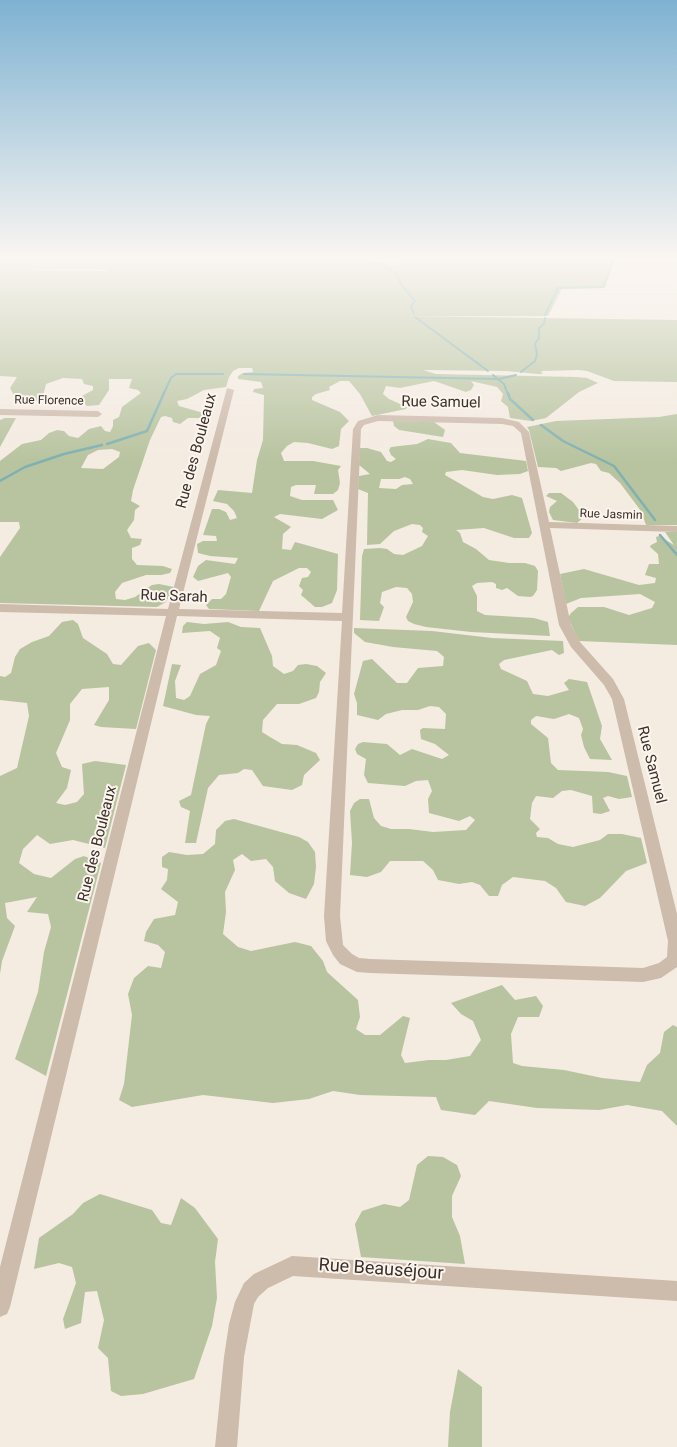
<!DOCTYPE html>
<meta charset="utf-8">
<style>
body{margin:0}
canvas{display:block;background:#f4ebe1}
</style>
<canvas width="677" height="1447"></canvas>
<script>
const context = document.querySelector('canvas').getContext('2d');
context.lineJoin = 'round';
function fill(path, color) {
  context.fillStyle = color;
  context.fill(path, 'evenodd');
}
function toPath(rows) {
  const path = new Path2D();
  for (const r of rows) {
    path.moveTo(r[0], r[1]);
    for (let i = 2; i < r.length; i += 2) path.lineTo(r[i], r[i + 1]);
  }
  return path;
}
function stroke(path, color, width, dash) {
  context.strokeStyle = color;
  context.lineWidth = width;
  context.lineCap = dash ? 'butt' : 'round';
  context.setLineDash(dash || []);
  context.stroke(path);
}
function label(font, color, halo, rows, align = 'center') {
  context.font = font + ' Roboto,sans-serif';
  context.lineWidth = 4;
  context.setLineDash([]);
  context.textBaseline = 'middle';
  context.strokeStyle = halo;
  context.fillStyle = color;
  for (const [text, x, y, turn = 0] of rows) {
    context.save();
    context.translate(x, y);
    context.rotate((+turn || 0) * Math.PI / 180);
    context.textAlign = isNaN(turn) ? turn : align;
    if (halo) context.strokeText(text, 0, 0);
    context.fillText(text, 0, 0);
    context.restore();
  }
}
const green = toPath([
 [0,258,367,258,391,265,398,265,401,258,469,259,469,258,616,258,605,288,562,289,548,316,406,316,677,320,677,382,614,381,587,371,578,370,542,371,541,373,544,374,538,374,506,371,423,370,436,374,577,377,587,378,598,383,579,392,546,418,531,421,510,418,508,407,501,401,503,394,497,387,471,381,474,385,471,390,466,392,434,381,400,388,386,386,383,394,389,399,407,407,406,409,372,416,360,394,349,381,340,381,329,387,330,390,316,394,312,397,312,400,340,412,349,421,341,429,339,446,332,449,308,443,294,442,287,446,281,453,284,461,313,461,341,466,338,470,340,483,338,490,333,494,314,494,316,485,296,485,291,487,290,496,302,500,333,500,338,510,322,519,280,514,274,517,291,527,283,534,282,549,291,550,295,542,338,554,337,590,332,603,322,607,315,607,301,595,303,590,299,586,302,578,308,577,311,572,307,568,299,568,273,581,259,611,209,609,206,605,212,599,221,599,226,594,231,577,228,573,198,581,193,577,198,566,206,560,235,564,238,558,210,556,198,553,197,544,203,541,217,541,216,536,203,535,212,509,219,509,226,512,230,520,237,518,234,511,227,504,213,501,218,490,252,493,257,460,263,440,264,395,253,392,254,389,263,388,261,382,238,379,238,376,243,373,253,372,252,368,239,368,233,371,229,377,226,387,204,390,187,399,177,401,179,406,207,414,204,418,188,418,180,424,173,422,172,418,165,416,161,417,150,440,133,490,131,501,140,506,135,510,134,520,127,530,131,538,142,539,140,545,132,548,132,559,137,565,163,566,172,569,170,573,161,575,146,575,122,583,115,592,116,599,125,600,135,597,152,585,159,584,174,587,166,602,157,607,0,603,0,557,20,528,19,522,0,522,0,461,22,444,41,440,49,433,57,430,64,431,69,436,78,438,89,429,101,426,105,431,110,432,113,426,113,420,119,417,122,407,141,393,138,390,129,388,132,379,109,379,109,390,99,405,87,406,82,401,82,396,93,390,93,386,84,384,82,379,63,378,46,384,43,396,37,401,27,403,16,399,10,388,17,377,0,376,0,270,105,271,107,269,0,270],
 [112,449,120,452,119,457,103,469,81,468,88,455,98,450],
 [677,414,677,525,646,525,641,511,620,483,609,473,601,471,596,464,591,463,561,471,556,468,538,467,529,430,527,427,556,421,659,417],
 [5,418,16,418,0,447,0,420],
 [393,421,434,422,445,430,443,437,399,430,394,426],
 [428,439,451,443,460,453,526,461,528,471,520,474,497,475,462,470,446,472,445,475,483,497,493,499,512,495,522,498,532,533,529,538,514,538,484,528,456,530,460,533,463,542,476,549,489,560,509,563,525,563,535,566,538,571,537,590,533,596,530,597,518,596,507,588,502,590,496,588,496,584,492,582,477,583,472,586,477,596,477,611,485,615,534,618,548,622,550,636,471,632,426,627,414,624,408,621,406,617,413,602,412,594,407,588,396,587,382,592,380,603,384,607,379,621,360,620,362,556,364,549,380,548,387,549,394,554,403,555,422,546,428,536,422,532,423,528,420,525,412,524,394,531,380,544,367,545,368,493,358,489,359,476,370,474,359,465,360,448,367,448,381,452,387,461,391,462,396,459,391,455,389,450,391,447,417,444],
 [405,477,410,479,413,484,402,485,396,489,379,488,381,479,399,479],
 [549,493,561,493,573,502,584,517,577,523,553,520,549,512,550,507,557,501,546,496],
 [665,532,677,532,677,645,579,641,568,618,571,613,578,607,604,607,629,615,652,608,655,602,640,594,581,598,566,604,560,574,584,569,639,585,655,583,656,578,645,575,649,564,659,564,658,554,650,547,651,545,657,542,656,537,659,536,674,545],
 [73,620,78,624,83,638,107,654,113,664,121,665,138,646,149,643,156,650,136,729,101,727,94,725,109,700,109,687,82,689,70,704,70,720,56,753,62,767,71,770,67,788,56,803,65,805,77,802,84,794,82,764,95,761,126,765,105,848,73,840,50,844,37,835,23,849,19,863,34,874,51,878,75,859,84,856,101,863,46,1076,15,1059,38,992,44,952,51,927,48,914,27,912,37,897,5,903,7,918,15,926,2,961,0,974,0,776,17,768,29,716,27,703,0,700,0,676,5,677,11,673,15,657,20,649,32,642,49,636,62,622],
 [187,622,204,624,228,622,241,627,260,628,272,656,273,666,284,674,293,671,298,665,306,664,317,666,326,673,320,682,319,692,316,698,299,704,277,704,263,720,262,732,270,737,282,744,297,745,316,753,320,760,304,775,302,785,292,790,263,786,252,770,244,769,238,773,219,775,208,788,196,843,185,843,190,811,181,807,179,801,191,795,206,724,210,716,196,715,163,706,172,664,181,665,175,681,176,698,184,700,190,696,200,674,216,665,221,651,217,648,220,638,210,631,182,633,183,626],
 [354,628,432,631,492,638,563,641,564,653,559,655,552,650,504,660,499,664,501,669,527,681,533,694,548,696,569,690,564,683,569,679,587,682,602,726,600,739,612,760,590,759,584,747,581,735,583,729,579,718,569,714,554,719,536,716,531,720,531,724,548,738,551,763,558,770,608,772,627,776,632,797,619,799,608,796,603,798,610,811,601,814,593,813,592,796,571,790,562,791,553,798,536,796,532,803,530,819,540,829,536,833,537,837,548,838,558,844,573,847,600,840,608,834,622,834,641,838,647,863,626,871,600,898,585,906,566,902,556,888,545,881,513,877,502,885,498,896,489,896,480,885,472,882,459,884,438,880,433,870,423,861,390,861,381,872,367,877,350,875,352,843,350,811,354,803,360,799,369,799,374,818,381,826,391,829,409,829,433,832,466,830,475,820,470,816,459,821,429,813,428,799,432,791,428,780,416,781,405,786,368,783,364,775,366,759,357,754,355,749,358,744,363,742,387,744,400,755,412,749,442,759,449,755,435,744,421,739,420,730,423,728,445,729,446,714,439,707,430,706,418,710,402,710,386,714,378,720,357,715,357,703,354,694,363,661,372,659,397,683,407,683,418,668,443,666,444,657,437,651,393,647,365,642,354,633],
 [234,819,299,837,308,842,315,852,316,867,314,884,306,899,289,893,275,881,273,867,266,859,251,861,242,854,233,860,235,870,225,892,226,912,223,934,238,947,251,951,295,942,311,946,323,961,327,972,358,1000,360,1017,356,1029,365,1035,380,1035,403,1016,410,1018,401,1055,405,1063,429,1060,446,1060,470,1056,481,1040,473,1021,461,1014,451,1003,502,985,515,1000,536,996,543,1006,539,1017,518,1017,511,1034,513,1063,522,1066,564,1070,602,1078,640,1082,647,1065,660,1053,664,1032,673,1025,677,1027,677,1126,662,1111,627,1105,599,1110,537,1108,489,1101,475,1115,441,1110,436,1097,360,1095,333,1091,309,1099,273,1103,203,1095,132,1107,119,1100,124,1084,132,1015,128,994,134,978,148,966,161,968,165,952,158,945,144,941,146,932,154,919,175,915,178,902,161,889,167,880,168,869,162,867,162,857,169,852,187,855,203,854,215,844,216,830,225,821],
 [428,1156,443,1157,457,1165,461,1176,452,1196,452,1217,460,1236,465,1264,361,1257,355,1224,362,1211,384,1204,400,1207,409,1200,417,1165],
 [100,1194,152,1210,161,1223,171,1225,181,1198,195,1208,218,1239,215,1262,217,1298,212,1326,194,1379,143,1394,121,1396,111,1391,108,1358,98,1348,104,1320,97,1291,85,1292,81,1323,65,1329,63,1319,76,1283,72,1267,59,1263,34,1269,39,1238,73,1214,83,1203],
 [458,1369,482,1387,482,1447,448,1447,450,1412]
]);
const streamFar1 = toPath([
 [356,258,379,264,395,272,401,284,415,301,411,306,414,314],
 [545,315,558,288,603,287,614,258],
 [415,317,488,371],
 [521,372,535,361,537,354,535,344,539,338,539,328,544,324,545,318],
 [244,374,499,379,516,375],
 [493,375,504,384,508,395],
 [163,395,171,378,176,374,223,374]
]);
const stream = toPath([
 [508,393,510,399,533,420],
 [541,425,563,441,614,466,655,520],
 [107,444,147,431,164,393],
 [0,481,25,467,64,454,102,445],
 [660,535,677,555]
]);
const street = toPath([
 [227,388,234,390,179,609,342,613,353,429,358,421,378,415,502,418,519,422,529,432,549,522,677,526,677,532,550,528,571,625,580,642,613,679,624,699,677,914,677,967,661,978,643,982,370,973,357,972,340,964,333,955,326,941,324,916,342,621,177,616,10,1307,7,1314,0,1317,0,1267,166,616,0,612,0,604,168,609,227,388],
 [378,421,502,424,513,426,521,433,559,625,571,647,604,685,612,699,668,941,667,957,659,963,643,968,370,959,359,958,352,954,343,945,340,916,361,429,364,425,378,421],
 [0,409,98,411,102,414,98,417,0,415,0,409],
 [292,1256,677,1281,677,1301,293,1276,268,1288,258,1297,254,1304,244,1357,237,1447,215,1447,224,1357,229,1324,235,1302,244,1283,254,1274,292,1256]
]);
const farStreetnames = [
 ["Rue Florence",49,401,1],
 ["Rue Jasmin",611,515,2]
];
const streetNames = [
 ["Rue Samuel",441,403,1],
 ["Rue des Bouleaux",197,451,-75],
 ["Rue Sarah",174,597,2],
 ["Rue Samuel",651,765,76],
 ["Rue des Bouleaux",98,844,-76]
];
const nearStreetnames = [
 ["Rue Beauséjour",381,1270,4]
];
fill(green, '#b8c4a0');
stroke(streamFar1, '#7fb0b2', 2);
stroke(stream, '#7fb0b2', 2.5);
fill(street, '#cdbbac');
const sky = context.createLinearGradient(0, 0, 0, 460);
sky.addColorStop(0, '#7eb2d2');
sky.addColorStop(0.56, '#faf6f2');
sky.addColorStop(1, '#faf6f200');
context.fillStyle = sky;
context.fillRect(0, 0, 677, 460);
label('12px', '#3b302b', '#fbf5ee', farStreetnames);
label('15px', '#3b302b', '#fbf5ee', streetNames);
label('18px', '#3b302b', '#fbf5ee', nearStreetnames);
</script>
